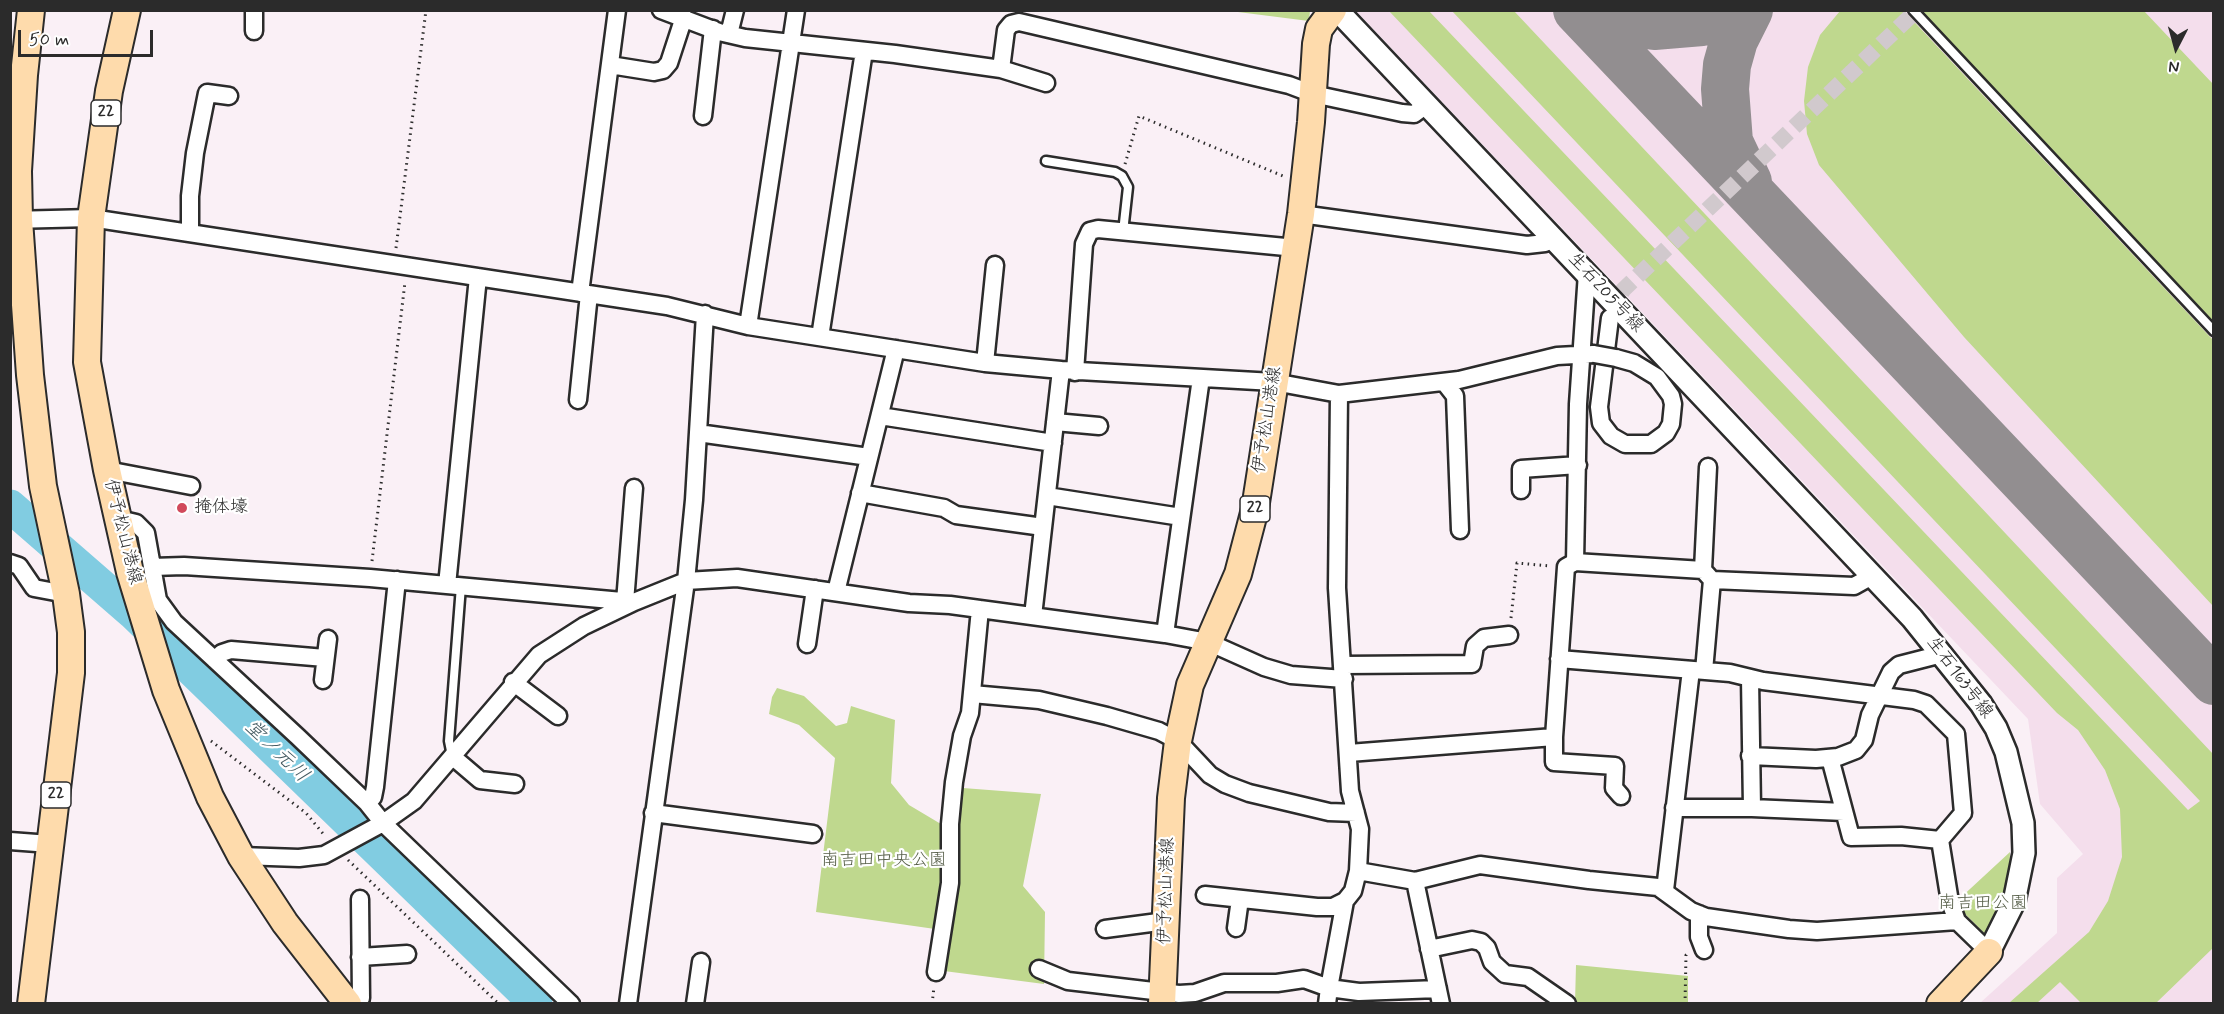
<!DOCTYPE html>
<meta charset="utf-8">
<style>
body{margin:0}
#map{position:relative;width:2224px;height:1014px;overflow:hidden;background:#faf0f6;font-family:Mynerve,sans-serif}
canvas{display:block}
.frame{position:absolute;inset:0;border:12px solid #2b2b2b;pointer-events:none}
.north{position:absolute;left:2146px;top:18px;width:60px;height:60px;-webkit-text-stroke:4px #fff;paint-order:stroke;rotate:186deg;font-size:16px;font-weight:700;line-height:24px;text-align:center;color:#2b2b2b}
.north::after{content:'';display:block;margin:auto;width:21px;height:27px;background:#2b2b2b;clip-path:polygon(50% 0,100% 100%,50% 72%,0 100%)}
.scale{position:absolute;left:18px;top:30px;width:135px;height:27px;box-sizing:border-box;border:3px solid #2b2b2b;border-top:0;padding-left:8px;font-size:18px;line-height:21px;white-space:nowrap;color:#2b2b2b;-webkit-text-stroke:4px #fff;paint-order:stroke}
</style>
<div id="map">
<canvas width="2224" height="1014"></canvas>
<div class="frame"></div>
<div class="north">N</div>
<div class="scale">50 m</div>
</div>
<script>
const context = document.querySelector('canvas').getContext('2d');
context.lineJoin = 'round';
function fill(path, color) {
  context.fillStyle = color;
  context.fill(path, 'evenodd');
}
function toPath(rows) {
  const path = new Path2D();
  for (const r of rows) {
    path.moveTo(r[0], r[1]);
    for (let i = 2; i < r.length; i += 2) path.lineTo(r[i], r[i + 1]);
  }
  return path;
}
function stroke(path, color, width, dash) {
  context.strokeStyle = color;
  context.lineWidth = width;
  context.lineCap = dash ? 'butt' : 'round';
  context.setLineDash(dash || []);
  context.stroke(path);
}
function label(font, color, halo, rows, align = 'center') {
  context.font = font + ' Mynerve,"Klee One",sans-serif';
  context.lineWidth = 4.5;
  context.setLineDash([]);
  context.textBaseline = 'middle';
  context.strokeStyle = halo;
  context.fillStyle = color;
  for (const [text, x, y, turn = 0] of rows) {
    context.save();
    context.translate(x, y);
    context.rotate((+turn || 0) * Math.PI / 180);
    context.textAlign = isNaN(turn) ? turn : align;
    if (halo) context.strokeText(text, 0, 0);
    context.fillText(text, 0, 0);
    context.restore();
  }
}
const built = toPath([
 [1356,11,2213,11,2213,1003,1980,1003,2057,933,2057,878,2083,854,2040,804,2028,719]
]);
const green = toPath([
 [1230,11,1310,11,1309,21],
 [1389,11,1429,11,2188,810,2200,801,1452,11,1514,11,2213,754,2213,948,2156,1003,2081,1003,2060,982,2037,1003,2009,1003,2089,932,2108,901,2122,857,2120,809,2105,770,2078,730,2057,713],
 [1840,11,1904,11,2213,340,2213,606,1964,337,1819,165,1807,134,1804,101,1808,67,1820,35],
 [1921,11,2144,11,2213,84,2213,321],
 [777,688,804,696,836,726,847,723,851,706,895,720,891,783,909,805,956,833,963,788,1041,794,1023,886,1045,912,1044,984,944,971,949,931,816,912,835,758,799,725,769,714,772,697],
 [2010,852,2009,883,1990,936,1983,932,1956,905,1957,901],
 [1576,965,1688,976,1688,1003,1575,1003]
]);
const river = toPath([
 [10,506,133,613,536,1004]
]);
const taxiway = toPath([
 [1577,10,2214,681],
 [1593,10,1613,18,1654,26,1702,22,1730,10],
 [1748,182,1729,142,1725,89,1727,65,1734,40,1749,10]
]);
const minorTunnel = toPath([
 [1611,315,1623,290,1917,10]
]);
const path = toPath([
 [1125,164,1139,116,1283,176],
 [396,248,426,10],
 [372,561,405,282],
 [1511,618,1517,563,1550,566],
 [211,741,306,813,325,836],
 [348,860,499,1004],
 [932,1004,934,987],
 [1685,1004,1686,955,1688,954]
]);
const service = toPath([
 [1913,10,2214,331],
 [1046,161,1115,172,1122,176,1128,187,1123,232],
 [452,756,449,741,461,586]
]);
const minor = toPath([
 [661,10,719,32,745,38,895,54,1001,69,1046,83],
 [254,31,254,10],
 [729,34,735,10],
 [610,65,654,72,663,70,669,63,684,17],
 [1001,69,1006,30,1011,24,1019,22,1289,85,1313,94,1402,113,1414,114,1426,105],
 [703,116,713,29],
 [1301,214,1527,245,1545,243,1553,238],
 [11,220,91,218,667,306,748,326,985,363,1061,370,1274,382,1339,394,1459,380,1557,356,1594,354],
 [190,233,190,196,195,153,207,93,229,96],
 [580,293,617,10],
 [1610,318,1599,407,1601,423,1611,436,1625,444,1651,444,1666,433,1671,424,1673,404,1671,396,1657,377,1634,363,1616,358],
 [748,326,796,10],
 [820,337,864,51],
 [985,363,995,265],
 [1075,372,1084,244,1090,231,1098,229,1296,248],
 [1444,382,1455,396,1460,530],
 [578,400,589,294],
 [880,416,1053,443],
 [1055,422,1099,426],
 [698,433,869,457],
 [107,470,191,486],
 [1521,490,1521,469,1578,465],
 [860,493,944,508,956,515,1043,527],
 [1047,496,1181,517],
 [119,519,136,523,146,533,158,600,174,622,298,737,367,803,383,823,571,1004],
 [1575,562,1578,404,1587,273],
 [10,563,19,566,34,588,66,594],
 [152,567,184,566,370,578,633,602],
 [1703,570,1708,467],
 [1712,580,1854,586,1872,576],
 [447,585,478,277],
 [836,592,896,349],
 [625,602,634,488],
 [1033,616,1061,370],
 [1165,634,1201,378],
 [807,644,815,589],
 [1559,659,1730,673,1763,681,1914,700,1926,704,1956,734,1963,813,1940,840],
 [215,660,222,653,231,650,325,658],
 [1343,665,1472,664,1475,646,1484,638,1509,635],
 [323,680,328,639],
 [513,682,558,716],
 [972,694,1039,700,1107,716,1159,731,1178,741,1210,775,1225,784,1249,793,1329,812,1356,813],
 [1554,737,1554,762,1615,766,1614,788,1621,796],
 [1349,753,1554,737,1566,567,1575,562,1703,570,1712,580,1704,671],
 [1750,756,1816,759,1838,757,1856,750,1864,740,1870,715,1891,672,1899,665,1942,654],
 [453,757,480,780,515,784],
 [1830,758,1851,837,1901,836,1940,840,1950,902,1957,921],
 [367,803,373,797,375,787,397,580],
 [1674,808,1752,808,1750,678],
 [1752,808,1844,812],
 [653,813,813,834],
 [10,841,50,844],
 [241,856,299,858,324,855,383,823,414,801,539,655,584,626,634,602,686,581,737,578,909,603,950,605,1165,634,1208,642,1264,667,1291,675,1344,679],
 [1358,871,1415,881,1441,1004],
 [1415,881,1480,865,1589,880,1658,887,1691,911,1706,917,1789,929,1817,931,1957,921,1989,952],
 [1665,890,1691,670],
 [1205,895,1317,907,1333,907,1345,901],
 [1699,914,1699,937,1704,950],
 [1236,928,1240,899],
 [1105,929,1166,921],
 [1429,949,1472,940,1481,942,1487,948,1492,962,1505,974,1528,977,1567,1004],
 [360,957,407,954],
 [1039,969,1068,981,1179,994,1195,993,1224,983,1277,983,1304,979,1329,988,1345,901,1353,891,1358,871,1360,829,1350,791,1337,588,1339,394],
 [936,972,950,883,950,824,954,782,962,736,970,713,980,609],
 [356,1004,361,998,360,899],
 [628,1004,686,581,694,500,705,314],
 [695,1004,701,962],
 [1327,1004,1329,988,1359,992,1438,989]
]);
const tertiary = toPath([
 [1337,10,1912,618,1981,704,1996,728,2006,752,2023,823,2024,853,2014,902,1989,952]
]);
const primary = toPath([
 [31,10,24,75,18,171,19,220,30,375,43,486,66,594,71,632,71,673,31,1004],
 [127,10,109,91,91,218,87,362,107,470,130,572,166,690,210,797,241,856,285,923,348,1004],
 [1162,1004,1171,798,1178,741,1190,685,1238,574,1255,509,1301,214,1311,122,1316,44,1319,29,1333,10],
 [1940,1004,1989,952]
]);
const minorBridge = toPath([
 [1594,354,1616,358]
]);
const markers = [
 [182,508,6,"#d1495b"]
];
const shields = [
 [106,113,30],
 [1255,509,30],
 [56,795,30]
];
const shieldNames = [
 ["22",106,113],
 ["22",1255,509],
 ["22",56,795]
];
const streetNames = [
 ["生石205号線",1605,293,47],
 ["伊予松山港線",1268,420,-81],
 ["伊予松山港線",122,532,76],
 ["生石163号線",1959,678,53],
 ["伊予松山港線",1167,891,-88]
];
const poiNames = [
 ["掩体壕",194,508]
];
const parkNames = [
 ["南吉田中央公園",884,861],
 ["南吉田公園",1983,904]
];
const waterNames = [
 ["堂ノ元川",276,752,44]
];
fill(built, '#f4deec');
fill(green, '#bfd88e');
stroke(river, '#81cce1', 33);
stroke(taxiway, '#928e90', 48);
stroke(minorTunnel, '#d1c9cd', 16, [16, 8]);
stroke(service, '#2b2b2b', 13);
stroke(minor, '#2b2b2b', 21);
stroke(tertiary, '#2b2b2b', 26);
stroke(primary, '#2b2b2b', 30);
stroke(path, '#2b2b2b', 3, [1.5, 4.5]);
stroke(service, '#fff', 8);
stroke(minor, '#fff', 16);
stroke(tertiary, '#fff', 21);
stroke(primary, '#fedbac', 26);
stroke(minorBridge, '#2b2b2b', 21, []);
stroke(minorBridge, '#fff', 16);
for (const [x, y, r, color] of markers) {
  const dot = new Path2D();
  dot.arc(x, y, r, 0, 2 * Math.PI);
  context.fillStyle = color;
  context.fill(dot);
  stroke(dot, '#fff', 2);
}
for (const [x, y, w] of shields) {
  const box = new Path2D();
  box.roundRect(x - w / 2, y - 13, w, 26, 4.5);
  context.fillStyle = '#fff';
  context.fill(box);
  stroke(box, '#2b2b2b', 1.5);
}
label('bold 16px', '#2b2b2b', null, shieldNames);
label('18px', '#2b2b2b', '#fff', streetNames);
label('18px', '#2b2b2b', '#fff', poiNames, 'left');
label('18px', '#575f49', '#fff', parkNames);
label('italic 20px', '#455b62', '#fff', waterNames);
</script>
